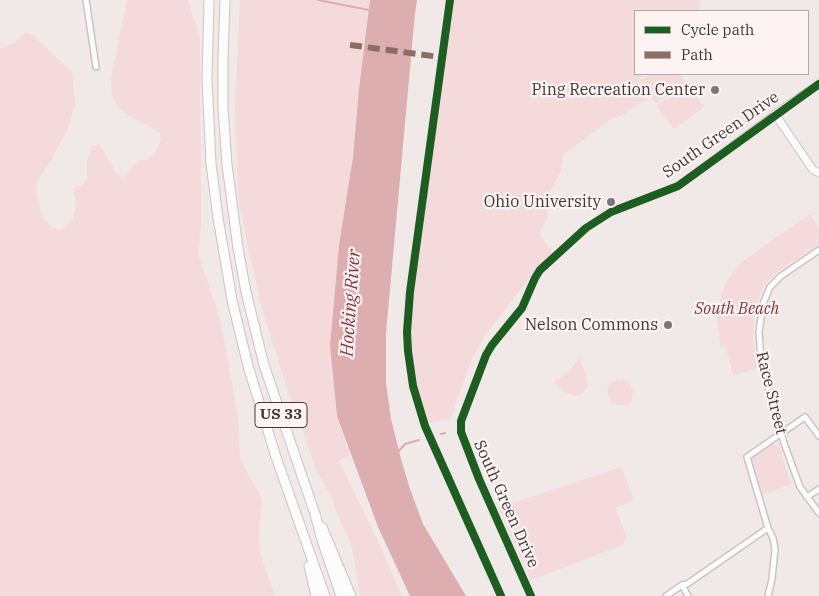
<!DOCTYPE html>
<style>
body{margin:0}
#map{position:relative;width:819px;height:596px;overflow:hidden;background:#f1e8e8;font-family:"IBM Plex Serif",serif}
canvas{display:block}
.legend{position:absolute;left:634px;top:10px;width:175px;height:65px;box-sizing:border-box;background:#fef3f3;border:1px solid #b2a8a9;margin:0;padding:6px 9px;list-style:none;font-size:15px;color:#3f3839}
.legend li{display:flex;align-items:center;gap:10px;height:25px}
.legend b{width:25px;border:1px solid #b2a8a9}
</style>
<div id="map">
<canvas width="819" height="596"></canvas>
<ul class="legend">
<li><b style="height:6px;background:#1b5e20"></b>Cycle path</li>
<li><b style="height:6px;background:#8d6e63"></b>Path</li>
</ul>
</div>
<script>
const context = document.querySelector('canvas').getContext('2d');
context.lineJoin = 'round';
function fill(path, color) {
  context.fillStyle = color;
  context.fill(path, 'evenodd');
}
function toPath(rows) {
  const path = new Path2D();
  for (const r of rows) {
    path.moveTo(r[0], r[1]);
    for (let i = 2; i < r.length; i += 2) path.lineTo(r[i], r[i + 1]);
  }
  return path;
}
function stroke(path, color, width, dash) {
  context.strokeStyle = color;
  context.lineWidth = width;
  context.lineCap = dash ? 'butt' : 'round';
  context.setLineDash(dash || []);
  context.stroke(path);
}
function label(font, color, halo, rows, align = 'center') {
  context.font = font + ' "IBM Plex Serif",serif';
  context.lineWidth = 4.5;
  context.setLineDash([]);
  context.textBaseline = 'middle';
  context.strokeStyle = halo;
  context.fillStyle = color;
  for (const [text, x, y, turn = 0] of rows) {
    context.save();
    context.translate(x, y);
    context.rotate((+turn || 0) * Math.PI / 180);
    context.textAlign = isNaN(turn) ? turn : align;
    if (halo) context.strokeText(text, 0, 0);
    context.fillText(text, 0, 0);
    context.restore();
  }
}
const green = toPath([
 [127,0,188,0,200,40,201,225,198,254,217,309,226,349,238,418,240,455,242,463,254,486,259,492,262,500,259,527,260,554,275,596,0,596,0,49,14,43,26,32,33,35,72,72,75,105,68,128,60,144,37,183,36,192,41,216,53,228,61,230,73,219,76,204,73,189,81,185,87,179,87,163,91,147,99,144,117,174,124,178,133,165,140,160,147,160,154,154,161,140,160,133,125,113,119,107,112,95,111,78],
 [240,0,370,0,359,89,353,157,339,245,330,346,337,416,350,454,339,461,378,541,402,596,361,596,358,585,352,547,340,520,332,499,315,467,306,439,289,395,261,306,238,198,235,111],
 [452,0,700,0,699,11,635,11,635,74,645,74,637,80,646,100,618,117,611,119,563,155,561,170,547,199,548,217,539,234,553,253,535,270,485,336,472,359,450,419,428,423,421,404,411,364,409,342,410,324],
 [650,74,680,74,686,83,656,104,639,81],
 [687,84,704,107,674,129,657,106],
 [810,214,819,228,819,245,778,271,763,287,758,300,754,318,753,339,757,368,733,376,726,347,721,348,717,320,718,307,723,289,729,278,739,264],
 [580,357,582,365,586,374,588,385,582,394,574,396,561,390,554,381,569,372],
 [618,379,621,381,623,379,629,382,633,391,631,402,626,405,617,405,610,402,607,388,610,384],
 [771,444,779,446,791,484,763,495,751,457],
 [622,467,634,501,616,507,626,537,623,545,531,580,498,508]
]);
const water = toPath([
 [370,0,417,0,415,13,386,333,386,383,391,419,401,459,410,489,423,524,466,596,410,596,378,527,337,416,330,346,339,245,353,157,359,89]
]);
const stream = toPath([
 [318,0,369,10],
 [441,434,445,433],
 [398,452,405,444,419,440]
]);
const street = toPath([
 [86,0,96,67],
 [819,250,781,276,770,287,763,304,759,332,761,360,767,384,784,443,800,487,819,513],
 [807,497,819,489],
 [682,585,688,596],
 [531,596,479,479,461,432,461,421,486,355,492,345,522,308,535,278,540,270,586,228,611,212,678,186,775,114],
 [666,596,682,585,687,584,768,528],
 [768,596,772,579,775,549,773,538,768,528,747,457,805,417,819,436]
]);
const secondary = toPath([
 [819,84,775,114,813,170,819,173]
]);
const highway = toPath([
 [209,0,207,79,211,164,218,218,232,300,248,366,276,457,325,596],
 [225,0,223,59,223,108,227,165,238,248,246,292,264,365,315,514,322,540,341,596],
 [322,527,351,596],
 [309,566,316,596]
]);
const quiet = toPath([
 [350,45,440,57]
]);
const cycleway = toPath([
 [450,0,410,292,407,332,408,351,413,386,425,426,501,596],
 [531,596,479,479,461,432,461,421,486,355,492,345,522,308,535,278,540,270,586,228,611,212,678,186,819,84]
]);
const markers = [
 [715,90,5,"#7d7676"],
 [611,202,5,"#7d7676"],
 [668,325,5,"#7d7676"]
];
const shields = [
 [281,415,52]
];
const shieldNames = [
 ["US 33",281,415]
];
const poiNames = [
 ["Ping Recreation Center",705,90],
 ["Ohio University",601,202],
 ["Nelson Commons",658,325]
];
const streetNames = [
 ["South Green Drive",721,135,-35],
 ["Race Street",771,393,76],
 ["South Green Drive",506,504,66]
];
const parkNames = [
 ["South Beach",737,309]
];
const waterNames = [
 ["Hocking River",351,303,-86]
];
fill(green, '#f5dadb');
fill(water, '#ddaeb0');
stroke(stream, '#ddaeb0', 2);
stroke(street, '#cbc4c4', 8);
stroke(secondary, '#cbc4c4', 9);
stroke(highway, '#cbc4c4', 11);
stroke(street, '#fdfcfc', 5);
stroke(secondary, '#fdfcfc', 7);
stroke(highway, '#fdfcfc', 9);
stroke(quiet, '#8d6e63', 6, [12, 6]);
stroke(cycleway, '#1b5e20', 8);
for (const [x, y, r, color] of markers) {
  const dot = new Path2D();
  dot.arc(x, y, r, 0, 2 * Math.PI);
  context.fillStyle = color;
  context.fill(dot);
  stroke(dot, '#fef3f3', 2);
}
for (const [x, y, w] of shields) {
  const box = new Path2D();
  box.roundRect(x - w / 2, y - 12.5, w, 25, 4);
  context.fillStyle = '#fef3f3';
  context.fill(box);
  stroke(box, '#3f3839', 1);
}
label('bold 15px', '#3f3839', null, shieldNames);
label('16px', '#3f3839', '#fef3f3', poiNames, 'right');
label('16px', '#3f3839', '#fef3f3', streetNames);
label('italic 16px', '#83353e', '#fef3f3', parkNames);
label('italic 18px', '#84363f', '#fef3f3', waterNames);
</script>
